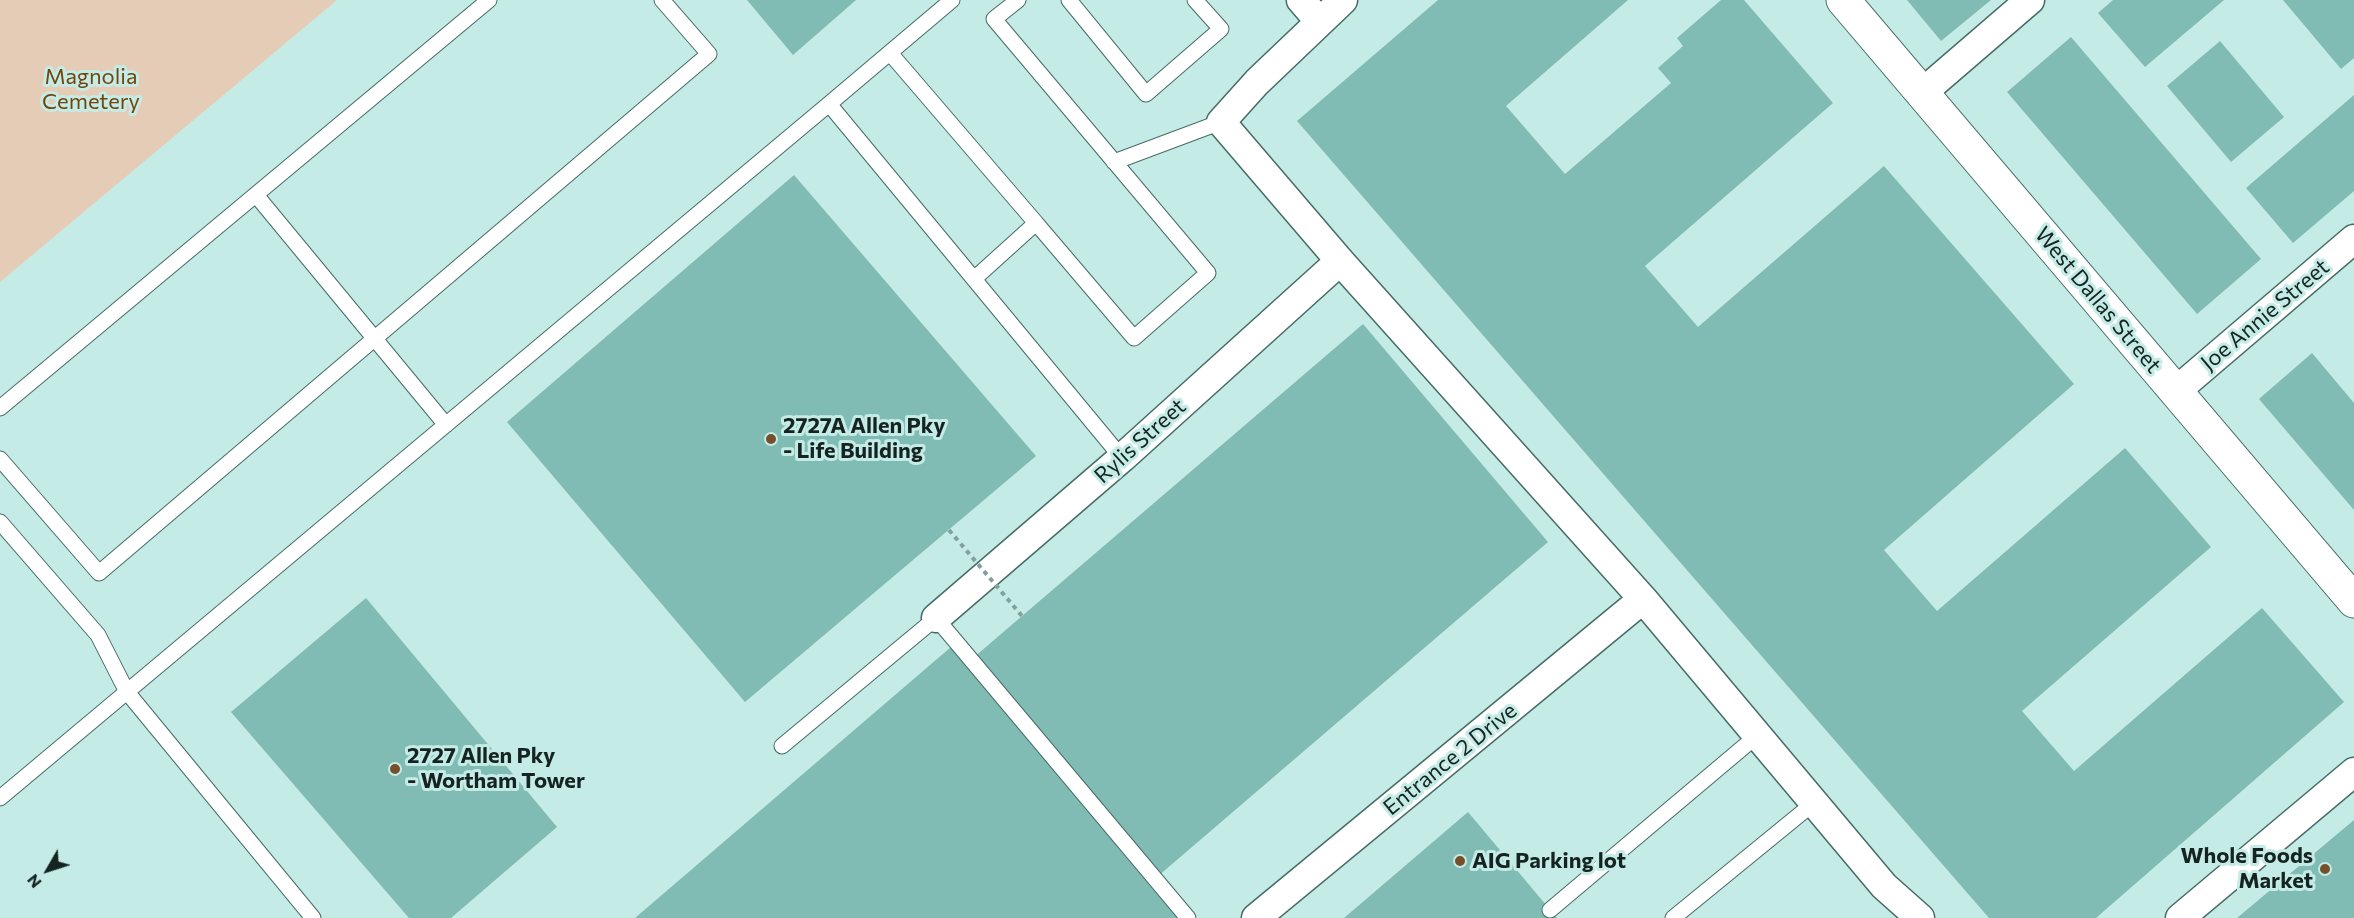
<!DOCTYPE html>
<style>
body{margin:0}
#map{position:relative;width:2354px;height:918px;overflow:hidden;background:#c4ebe5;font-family:Commissioner,sans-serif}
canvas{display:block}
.north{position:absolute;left:18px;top:840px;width:60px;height:60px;-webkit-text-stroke:4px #c4ebe5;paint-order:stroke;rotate:231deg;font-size:16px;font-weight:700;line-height:24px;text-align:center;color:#152422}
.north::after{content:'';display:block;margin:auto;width:21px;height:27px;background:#152422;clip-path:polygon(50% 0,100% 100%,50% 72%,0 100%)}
</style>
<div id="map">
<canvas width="2354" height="918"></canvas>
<div class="north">N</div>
</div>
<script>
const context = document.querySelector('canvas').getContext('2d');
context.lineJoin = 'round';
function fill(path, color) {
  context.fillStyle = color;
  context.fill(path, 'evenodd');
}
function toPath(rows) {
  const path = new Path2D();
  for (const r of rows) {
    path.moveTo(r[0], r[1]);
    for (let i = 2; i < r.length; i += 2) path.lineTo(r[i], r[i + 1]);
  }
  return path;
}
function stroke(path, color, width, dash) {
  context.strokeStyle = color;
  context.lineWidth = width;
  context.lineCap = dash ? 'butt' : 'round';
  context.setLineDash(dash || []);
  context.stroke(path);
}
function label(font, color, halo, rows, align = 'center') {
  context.font = font + ' Commissioner,sans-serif';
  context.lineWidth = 6;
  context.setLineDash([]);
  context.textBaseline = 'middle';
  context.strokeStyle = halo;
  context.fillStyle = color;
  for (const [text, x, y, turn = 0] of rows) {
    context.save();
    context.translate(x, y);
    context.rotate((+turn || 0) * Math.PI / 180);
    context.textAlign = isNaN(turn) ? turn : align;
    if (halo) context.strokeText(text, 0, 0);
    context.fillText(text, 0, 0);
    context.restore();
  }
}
const green = toPath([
 [0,0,337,0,0,282]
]);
const building = toPath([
 [747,0,856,0,793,55],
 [1438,0,1628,0,1506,106,1565,174,1671,83,1658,68,1683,46,1677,38,1721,0,1744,0,1833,103,1645,266,1698,327,1884,166,2074,384,1884,550,1937,611,2125,448,2211,547,2022,711,2074,771,2262,608,2344,702,2096,918,1989,918,1297,121],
 [1907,0,1991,0,1941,41],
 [2113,0,2224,0,2145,67,2098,13],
 [2283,0,2354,0,2354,58,2341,69],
 [2071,37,2261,259,2197,314,2007,92],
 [2220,41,2284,117,2231,162,2167,86],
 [2354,95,2354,191,2293,243,2246,188],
 [794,175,1036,456,745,702,507,422],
 [1363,324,1548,542,1150,883,1181,918,635,918,951,647,966,664],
 [2312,353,2354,403,2354,510,2259,399],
 [366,598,557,827,451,918,409,918,231,712],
 [1468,812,1557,918,1344,918],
 [2354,820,2354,918,2237,918]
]);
const lane = toPath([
 [1018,0,994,19,1208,273,1134,338,1036,223],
 [1069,0,1146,94,1221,29,1195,0],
 [890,53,1036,223,974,279],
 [829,104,952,0],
 [1114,162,1221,122],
 [256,195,446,425],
 [0,408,489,0],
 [0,459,99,573,709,54,662,0],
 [0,522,98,635,127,692,313,918],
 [782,746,936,618,1188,918],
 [0,798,829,104,1122,458],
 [1550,910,1759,734],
 [1673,918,1815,802]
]);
const street = toPath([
 [1301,0,1319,21],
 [1343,0,1257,82,1221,122,1340,261,1643,599,1884,886,1920,918],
 [1922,93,2030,0],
 [2176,391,2354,239],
 [936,618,1122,458,1340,261],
 [1256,918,1643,599],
 [2180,918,2354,772]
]);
const secondary = toPath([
 [1843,0,2354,601]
]);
const pathBridge = toPath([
 [949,530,1022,616]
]);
const markers = [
 [771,439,6,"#76502c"],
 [395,769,6,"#76502c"],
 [1460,861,6,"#76502c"],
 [2325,869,6,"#76502c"]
];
const parkNames = [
 ["Magnolia",91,77],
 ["Cemetery",91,102]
];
const streetNames = [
 ["West Dallas Street",2098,300,50],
 ["Joe Annie Street",2265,315,-40],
 ["Rylis Street",1140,441,-42],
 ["Entrance 2 Drive",1450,759,-39]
];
const poiNames = [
 ["2727A Allen Pky",783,426],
 ["- Life Building",783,451],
 ["2727 Allen Pky",407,756],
 ["- Wortham Tower",407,781],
 ["Whole Foods",2313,856,"right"],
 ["Market",2313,881,"right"],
 ["AIG Parking lot",1472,861]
];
fill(green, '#e5ccb6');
fill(building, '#80bcb4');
stroke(lane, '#476b66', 17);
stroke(street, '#476b66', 31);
stroke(secondary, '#476b66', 35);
stroke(lane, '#fff', 15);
stroke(street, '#fff', 28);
stroke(secondary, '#fff', 33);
stroke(pathBridge, '#82a09c', 4, [4.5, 4.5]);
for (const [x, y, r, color] of markers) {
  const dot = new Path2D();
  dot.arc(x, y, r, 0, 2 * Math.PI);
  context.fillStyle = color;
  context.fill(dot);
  stroke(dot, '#c4ebe5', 2);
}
label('22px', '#73440b', '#c4ebe5', parkNames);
label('22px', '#152422', '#c4ebe5', streetNames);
label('bold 22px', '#152422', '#c4ebe5', poiNames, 'left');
</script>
